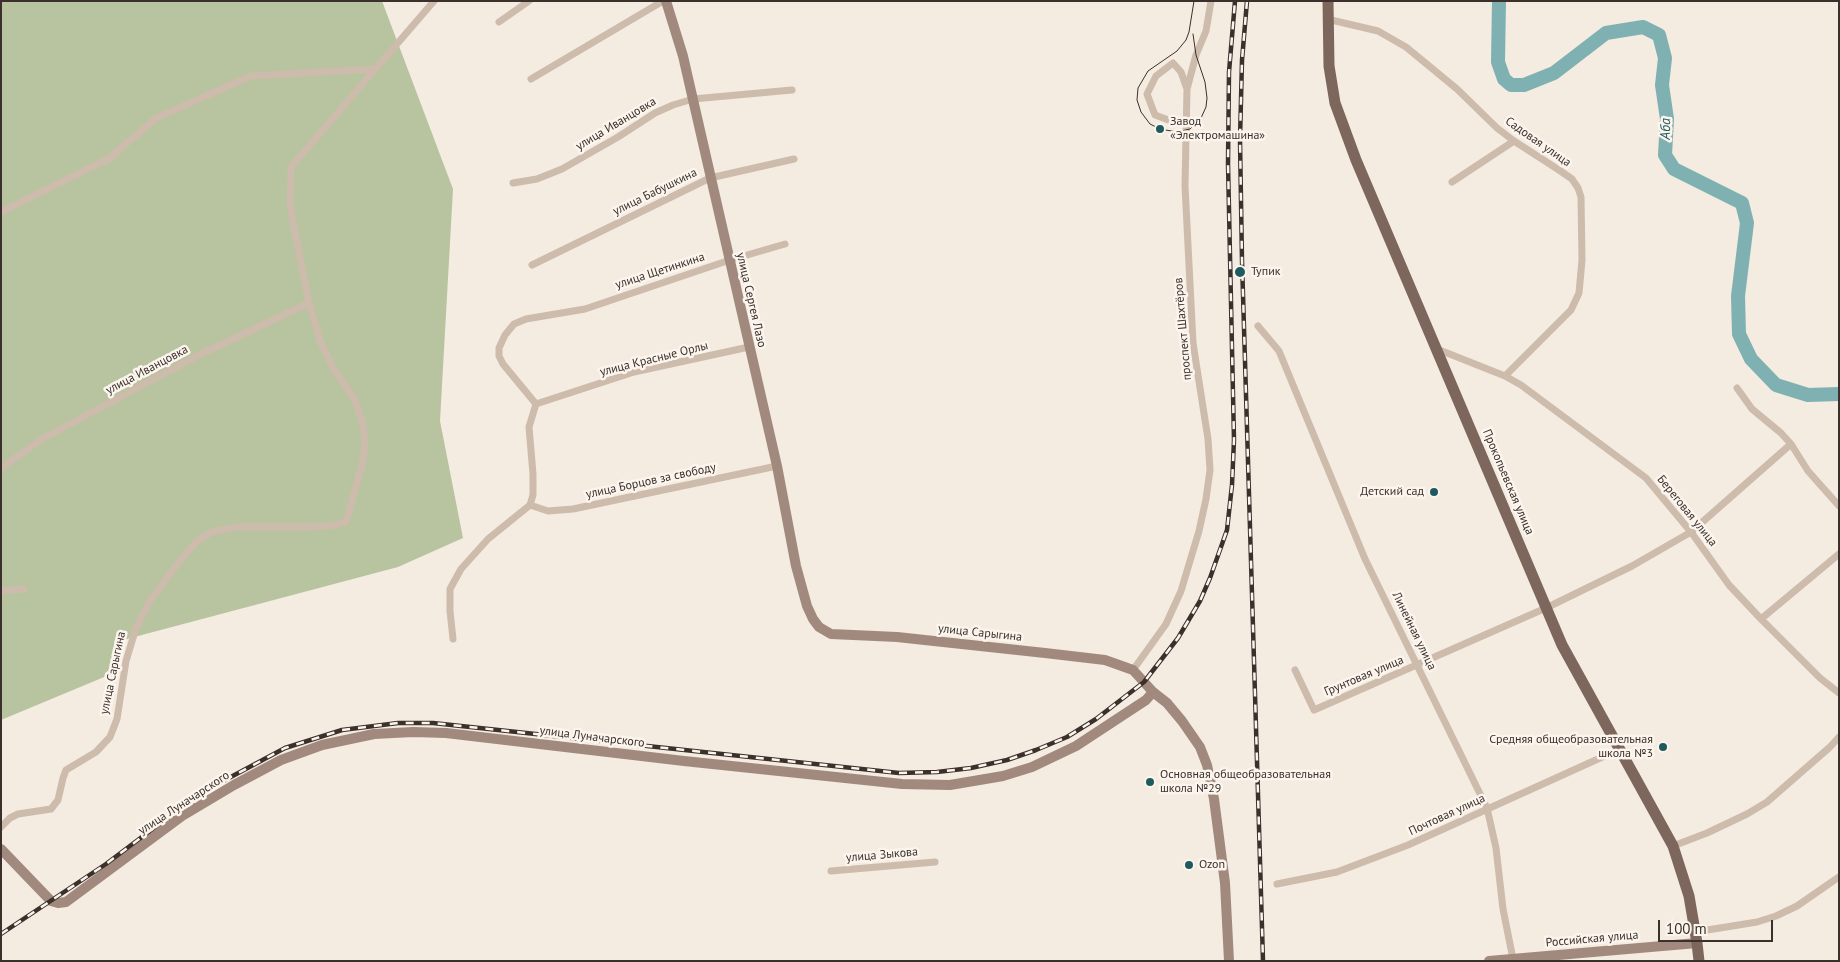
<!DOCTYPE html>
<meta charset="utf-8">
<style>
body{margin:0}
#map{position:relative;width:1840px;height:962px;overflow:hidden;background:#f4ebe1;font-family:"PT Sans",sans-serif}
canvas{display:block}
.frame{position:absolute;inset:0;border:2px solid #3b302b;pointer-events:none}
.scale{position:absolute;left:1658px;top:920px;width:115px;height:22px;box-sizing:border-box;border:2px solid #3b302b;border-top:0;padding-left:6px;font-size:15px;line-height:18px;white-space:nowrap;color:#3b302b;-webkit-text-stroke:4px #fbf5ee;paint-order:stroke}
</style>
<div id="map">
<canvas width="1840" height="962"></canvas>
<div class="frame"></div>
<div class="scale">100 m</div>
</div>
<script>
const context = document.querySelector('canvas').getContext('2d');
context.lineJoin = 'round';
function fill(path, color) {
  context.fillStyle = color;
  context.fill(path, 'evenodd');
}
function toPath(rows) {
  const path = new Path2D();
  for (const r of rows) {
    path.moveTo(r[0], r[1]);
    for (let i = 2; i < r.length; i += 2) path.lineTo(r[i], r[i + 1]);
  }
  return path;
}
function stroke(path, color, width, dash) {
  context.strokeStyle = color;
  context.lineWidth = width;
  context.lineCap = dash ? 'butt' : 'round';
  context.setLineDash(dash || []);
  context.stroke(path);
}
function label(font, color, halo, rows, align = 'center') {
  context.font = font + ' "PT Sans",sans-serif';
  context.lineWidth = 5;
  context.setLineDash([]);
  context.textBaseline = 'middle';
  context.strokeStyle = halo;
  context.fillStyle = color;
  for (const [text, x, y, turn = 0] of rows) {
    context.save();
    context.translate(x, y);
    context.rotate((+turn || 0) * Math.PI / 180);
    context.textAlign = isNaN(turn) ? turn : align;
    if (halo) context.strokeText(text, 0, 0);
    context.fillText(text, 0, 0);
    context.restore();
  }
}
const green = toPath([
 [1,1,382,1,453,189,440,421,463,538,398,567,123,640,109,675,1,720]
]);
const river = toPath([
 [1499,1,1498,62,1504,79,1511,85,1524,85,1554,73,1606,33,1643,27,1659,35,1665,58,1662,85,1667,119,1665,155,1674,169,1742,203,1747,223,1738,296,1739,334,1751,359,1776,385,1808,395,1839,394]
]);
const street = toPath([
 [1327,19,1378,31,1406,47,1457,89,1497,128,1514,141,1559,170,1572,179,1578,188,1581,197,1582,260,1579,293,1571,310,1505,376],
 [499,22,529,1],
 [531,79,663,1],
 [1185,121,1174,122,1155,115,1147,94,1156,76,1173,63,1181,72,1187,89],
 [1452,182,1514,141],
 [513,183,537,179,562,169,618,137,655,113,673,105,693,99,792,90],
 [1,212,110,158,156,118,251,76,374,69],
 [532,265,710,178,794,159],
 [1258,326,1279,351,1365,559,1487,808,1496,848,1503,909,1513,959],
 [1437,349,1505,376,1521,385,1646,478,1691,532,1729,585,1761,619,1820,678,1839,693],
 [1737,388,1752,409,1781,433,1791,444,1808,471,1839,506],
 [536,404,634,372,749,347],
 [1,468,44,438,197,356,309,303],
 [530,505,548,511,573,509,777,466],
 [1,591,24,589],
 [1761,619,1839,554],
 [453,639,450,611,450,589,461,569,488,539,530,505,533,495,533,474,529,427,536,404,503,364,499,356,499,348,505,335,514,324,526,319,585,309,730,260,785,244],
 [1133,670,1166,624,1181,591,1199,531,1206,499,1210,470,1208,439,1193,343,1185,186,1187,89,1196,55,1206,31,1211,1],
 [1295,670,1314,710,1546,608,1632,566,1691,532,1791,444],
 [1,827,10,818,18,814,51,809,58,800,63,778,66,770,96,752,110,737,117,719,126,661,136,628,149,602,181,559,196,542,212,532,235,527,303,527,329,526,346,522,362,465,365,445,363,424,355,400,333,368,321,343,309,303,290,206,291,167,434,1],
 [1673,846,1707,833,1747,814,1767,802,1830,747,1839,737],
 [831,871,935,862],
 [1277,884,1337,872,1408,845,1620,749],
 [1695,932,1757,922,1776,916,1797,906,1839,877]
]);
const secondary = toPath([
 [666,1,683,56,777,466,796,566,807,606,813,619,819,627,831,634,897,637,1045,653,1105,660,1133,670,1153,692,1167,703,1182,721,1200,747,1207,765,1214,799,1225,883,1229,961],
 [1,849,51,901,58,903,66,902,182,816,234,785,281,760,322,745,374,734,413,732,446,733,684,761,902,784,950,785,1003,776,1032,767,1076,746,1146,700,1153,692],
 [1489,961,1697,943]
]);
const primary = toPath([
 [1328,1,1329,66,1335,103,1356,160,1562,645,1673,846,1689,896,1697,943,1699,961]
]);
const tram = toPath([
 [1193,34,1196,55,1205,82,1207,98,1206,107,1201,118,1190,129,1177,132,1160,129,1150,124,1141,112,1137,100,1138,88,1148,71,1177,51,1186,40,1189,32,1194,1]
]);
const rail = toPath([
 [1247,1,1242,60,1240,140,1242,261,1263,961],
 [1,934,106,864,199,794,285,748,342,730,398,723,433,723,899,773,937,772,971,768,1007,760,1036,750,1067,737,1096,719,1144,682,1178,638,1200,601,1210,578,1227,530,1232,485,1234,440,1228,164,1229,72,1235,1]
]);
const markers = [
 [1160,129,5,"#1f5a5e"],
 [1240,272,6,"#1f5a5e"],
 [1434,492,5,"#1f5a5e"],
 [1663,747,5,"#1f5a5e"],
 [1150,782,5,"#1f5a5e"],
 [1189,865,5,"#1f5a5e"]
];
const poiNames = [
 ["Завод",1170,122],
 ["«Электромашина»",1170,136],
 ["Тупик",1251,272],
 ["Детский сад",1424,492,"right"],
 ["Средняя общеобразовательная",1653,740,"right"],
 ["школа №3",1653,754,"right"],
 ["Основная общеобразовательная",1160,775],
 ["школа №29",1160,789],
 ["Ozon",1199,865]
];
const streetNames = [
 ["улица Иванцовка",616,124,-31],
 ["Садовая улица",1538,142,35],
 ["улица Бабушкина",655,192,-26],
 ["улица Щетинкина",660,271,-18],
 ["улица Сергея Лазо",751,300,77],
 ["проспект Шахтёров",1183,329,-95],
 ["улица Красные Орлы",654,359,-14],
 ["улица Иванцовка",147,370,-28],
 ["улица Борцов за свободу",651,481,-12],
 ["Прокопьевская улица",1508,482,67],
 ["Береговая улица",1687,511,51],
 ["Линейная улица",1414,631,64],
 ["улица Сарыгина",980,633,6],
 ["улица Сарыгина",113,673,-78],
 ["Грунтовая улица",1364,676,-23],
 ["улица Луначарского",592,737,7],
 ["улица Луначарского",184,803,-33],
 ["Почтовая улица",1447,815,-25],
 ["улица Зыкова",882,855,-5],
 ["Российская улица",1592,939,-5]
];
const waterNames = [
 ["Аба",1666,129,-89]
];
fill(green, '#b8c4a0');
stroke(river, '#7fb0b2', 14);
stroke(street, '#cdbbac', 7);
stroke(secondary, '#a18a7d', 10);
stroke(primary, '#7d675c', 11);
stroke(tram, '#3b302b', 1);
stroke(rail, '#3b302b', 4.5);
stroke(rail, '#fbf5ee', 2.5, [8]);
for (const [x, y, r, color] of markers) {
  const dot = new Path2D();
  dot.arc(x, y, r, 0, 2 * Math.PI);
  context.fillStyle = color;
  context.fill(dot);
  stroke(dot, '#fbf5ee', 2);
}
label('12px', '#3b302b', '#fbf5ee', poiNames, 'left');
label('12px', '#3b302b', '#fbf5ee', streetNames);
label('italic 14px', '#1f5a5e', '#fbf5ee', waterNames);
</script>
